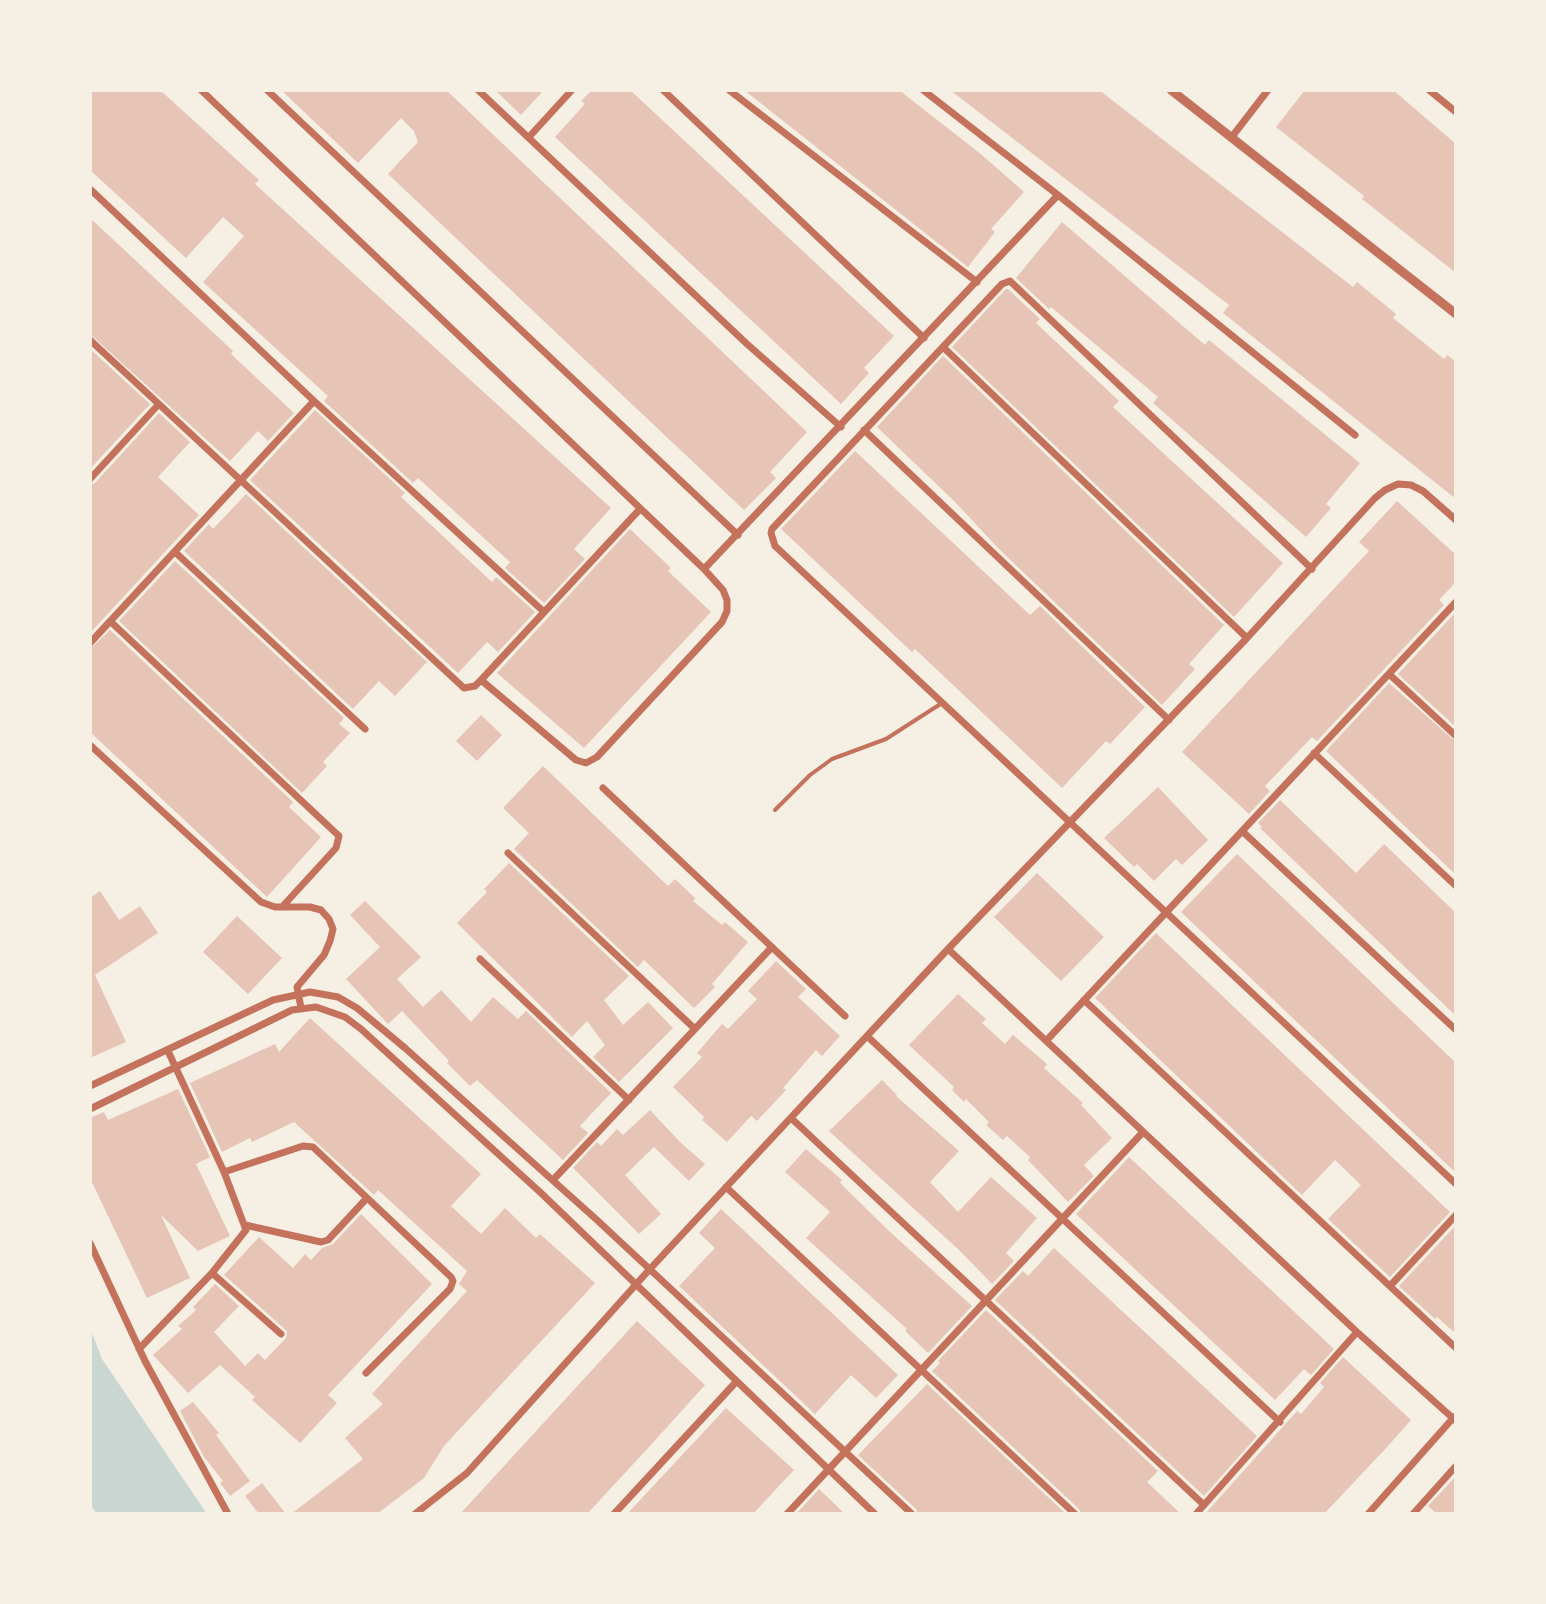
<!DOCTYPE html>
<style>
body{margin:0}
#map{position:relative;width:1546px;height:1604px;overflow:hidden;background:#f6efe4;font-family:Helvetica,sans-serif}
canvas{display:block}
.frame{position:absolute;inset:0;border:92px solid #f6efe4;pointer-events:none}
</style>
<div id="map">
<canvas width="1546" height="1604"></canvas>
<div class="frame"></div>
</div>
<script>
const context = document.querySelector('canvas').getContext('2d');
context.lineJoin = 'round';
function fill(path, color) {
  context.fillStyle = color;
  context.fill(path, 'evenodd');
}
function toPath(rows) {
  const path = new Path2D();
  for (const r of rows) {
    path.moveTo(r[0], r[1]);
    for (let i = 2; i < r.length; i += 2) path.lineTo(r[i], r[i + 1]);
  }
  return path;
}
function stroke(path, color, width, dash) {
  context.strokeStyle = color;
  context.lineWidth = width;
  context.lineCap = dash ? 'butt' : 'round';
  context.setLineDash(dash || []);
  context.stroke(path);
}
const water = toPath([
 [90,1328,102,1359,207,1514,97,1514,92,1507,90,1502]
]);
const building = toPath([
 [90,90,160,90,259,180,255,184,611,508,574,549,585,559,544,603,505,568,510,562,418,478,413,483,324,401,328,396,203,282,244,236,223,217,186,258,90,170],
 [281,90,446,90,807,432,770,472,776,478,744,510,388,174,418,142,414,131,401,118,358,163],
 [495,90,544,90,521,115],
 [592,90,630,90,894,336,864,368,869,373,841,404,555,137,585,104,581,101],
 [744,90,899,90,982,155,1024,192,991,229,995,232,968,267],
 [950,90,1099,90,1353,287,1357,282,1396,314,1393,318,1444,359,1447,355,1456,362,1456,499,1223,313,1229,305],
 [1305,90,1393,90,1456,144,1456,273,1362,199,1364,196,1276,127],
 [90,218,233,351,231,354,294,413,268,441,258,431,230,461,90,334],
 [1062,222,1205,345,1209,340,1360,463,1326,504,1331,508,1306,537,1153,403,1158,397,1051,307,1049,309,1016,278],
 [1006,289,1008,289,1040,319,1036,323,1119,401,1113,407,1283,563,1234,617,952,347],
 [90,349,150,404,90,469],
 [943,356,1224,625,1189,664,1195,669,1162,705,999,549,955,502,877,427],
 [315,410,405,493,401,497,492,582,496,577,535,612,498,652,487,642,458,673,250,480],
 [159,413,190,442,158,477,199,515,90,633,90,485,95,483],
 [855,451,1030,615,1040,606,1145,707,1110,744,1106,741,1062,788,915,649,912,652,781,529],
 [246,494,427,662,395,696,379,681,353,709,184,551,209,524,213,529],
 [1397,501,1456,555,1456,582,1439,600,1444,605,1317,741,1312,737,1265,786,1270,791,1249,814,1182,752,1369,551,1359,542],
 [630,529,671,568,668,571,711,612,584,748,497,673],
 [175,561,344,718,339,724,350,733,323,762,327,766,302,793,119,621],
 [1454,614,1456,616,1456,727,1398,674],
 [110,630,293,802,289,807,321,837,267,897,90,732,90,649],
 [1389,683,1456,742,1456,875,1326,751],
 [481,715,502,735,477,761,456,741],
 [543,766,668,886,675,879,695,898,693,901,722,925,725,922,748,942,712,984,715,987,694,1008,644,960,638,967,514,849,529,833,503,808],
 [1158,787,1208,840,1182,865,1176,859,1154,881,1137,864,1134,867,1104,838],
 [1280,800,1356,873,1384,844,1456,913,1456,1016,1260,828,1262,827,1258,823],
 [1237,854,1456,1063,1456,1173,1181,912],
 [509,863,629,976,604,1000,623,1025,648,1002,673,1028,619,1082,593,1057,605,1045,587,1021,572,1037,457,923,487,892,484,889],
 [1037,873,1104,937,1061,981,994,917],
 [100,891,119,920,140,906,158,933,95,975,126,1042,90,1058,90,898],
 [365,901,421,957,397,979,423,1007,441,990,471,1022,493,997,518,1019,526,1011,611,1093,580,1126,588,1133,563,1160,477,1080,470,1086,447,1063,449,1061,402,1011,388,1024,346,979,380,947,350,915],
 [237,916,282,958,248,994,203,952],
 [1156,933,1450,1212,1390,1277,1328,1219,1361,1185,1335,1160,1302,1195,1095,998],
 [776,961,806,989,798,997,840,1036,822,1056,816,1050,783,1088,786,1090,757,1121,751,1116,727,1142,702,1120,704,1117,673,1087,702,1057,697,1053,722,1024,728,1029,757,999,748,991],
 [958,994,986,1019,982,1023,1005,1044,1013,1035,1047,1064,1044,1068,1083,1103,1081,1105,1112,1138,1084,1165,1094,1176,1068,1202,1028,1160,1030,1157,1007,1136,1003,1140,986,1125,989,1122,966,1099,964,1102,952,1090,954,1087,909,1045],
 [310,1018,481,1174,451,1206,481,1234,505,1208,536,1238,540,1234,595,1283,444,1446,424,1478,377,1514,291,1514,363,1459,345,1438,383,1404,372,1394,467,1291,459,1284,467,1271,378,1190,374,1195,294,1122,252,1142,250,1138,222,1152,190,1083,275,1044,279,1052],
 [882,1080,897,1095,896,1096,959,1151,930,1182,958,1212,991,1177,1037,1218,1006,1253,1014,1261,992,1284,960,1251,829,1131],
 [178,1089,210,1157,196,1164,230,1236,198,1251,161,1215,190,1278,147,1298,90,1178,90,1118,104,1112,108,1120],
 [650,1110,680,1142,705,1164,689,1181,654,1147,625,1175,661,1214,639,1234,573,1168,597,1142,601,1146,617,1129,623,1135],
 [806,1149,842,1180,840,1183,889,1231,972,1306,928,1353,905,1331,907,1329,806,1238,830,1212,785,1172],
 [1129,1157,1334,1349,1311,1375,1304,1369,1275,1400,1076,1214],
 [721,1209,898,1375,876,1398,851,1375,815,1414,679,1286,715,1248,699,1233],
 [361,1214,432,1284,328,1395,337,1403,300,1443,252,1400,255,1397,220,1365,188,1393,153,1355,182,1329,178,1326,196,1310,193,1307,215,1284,239,1306,214,1332,245,1366,258,1353,265,1360,286,1338,287,1331,224,1275,259,1237,293,1268,305,1254,311,1260,322,1248,333,1244],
 [1456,1225,1456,1334,1437,1317,1435,1319,1399,1286],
 [1054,1248,1257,1436,1204,1496,995,1300,1023,1271,1028,1276],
 [986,1310,1158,1471,1147,1482,1181,1514,1081,1514,1079,1509,932,1371,940,1363,938,1361],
 [637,1321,705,1385,649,1447,587,1514,460,1514],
 [1343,1357,1411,1420,1388,1446,1324,1514,1205,1514,1297,1411,1301,1414,1324,1387,1320,1383],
 [927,1384,1066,1514,918,1514,916,1509,858,1455],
 [193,1402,219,1433,216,1435,250,1481,230,1496,220,1483,223,1481,204,1457,180,1411],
 [726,1408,794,1470,779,1486,753,1514,627,1514],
 [1456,1476,1456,1514,1437,1514,1428,1506],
 [262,1483,286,1514,259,1514,245,1496],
 [819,1489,845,1514,796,1514]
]);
const service = toPath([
 [775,810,810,775,832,759,886,739,942,703]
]);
const minor = toPath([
 [201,90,704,569,723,590,727,600,727,611,722,622,597,757,586,763,576,760,481,680],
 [267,90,738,535],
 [478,90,747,344,841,427],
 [663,90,924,338],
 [729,90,977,282],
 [923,90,1058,195,1355,435],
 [1429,90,1456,112],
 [529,137,572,90],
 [1231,138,1268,90],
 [90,189,314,401,543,611],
 [90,340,464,688,475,686,481,680,640,509],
 [943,347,1247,638],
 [864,430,1169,720],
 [90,479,158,405],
 [175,552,365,729],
 [704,569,1058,195],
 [1312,569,1010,281,1002,284,772,529,771,533,775,546,1456,1184],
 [111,622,339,836,336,848,282,907],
 [90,643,314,401],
 [1389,674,1456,736],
 [90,745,261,902,275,907,310,907,321,910,329,919,333,929,330,941,324,955,297,987,301,1008],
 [1314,753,1456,886],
 [603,788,845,1016],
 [1242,831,1456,1030],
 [508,853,695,1029],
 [948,949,1357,1332,1456,1421],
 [480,959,629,1100],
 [1084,1000,1456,1348],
 [867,1036,1280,1422],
 [1046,1041,1456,602],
 [90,1086,273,1000,310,992,338,997,357,1008,405,1048,597,1220,912,1514],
 [90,1109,292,1010,316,1007,345,1017,361,1029,541,1193,875,1514],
 [791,1118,1204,1505],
 [224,1172,303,1146,313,1147,451,1277,453,1281,450,1289,366,1373],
 [553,1180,772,947],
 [726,1187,1075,1514],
 [245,1225,321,1242,328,1240,367,1198],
 [90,1243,145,1361,228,1514],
 [212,1273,281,1334],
 [1390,1286,1456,1215],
 [139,1349,212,1273,246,1230,224,1172,168,1051],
 [415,1514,467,1473,649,1270,948,949,1247,638,1375,498,1385,490,1398,484,1411,485,1423,491,1456,520],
 [614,1514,736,1382],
 [787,1514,1143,1132],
 [1196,1514,1357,1332],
 [1368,1514,1454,1417],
 [1413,1514,1456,1466]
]);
const tertiary = toPath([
 [1171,90,1456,314]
]);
fill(water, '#c9d6d2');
fill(building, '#e6c5b7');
stroke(service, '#c5725c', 4);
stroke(minor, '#c5725c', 7);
stroke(tertiary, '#c5725c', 9);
</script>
